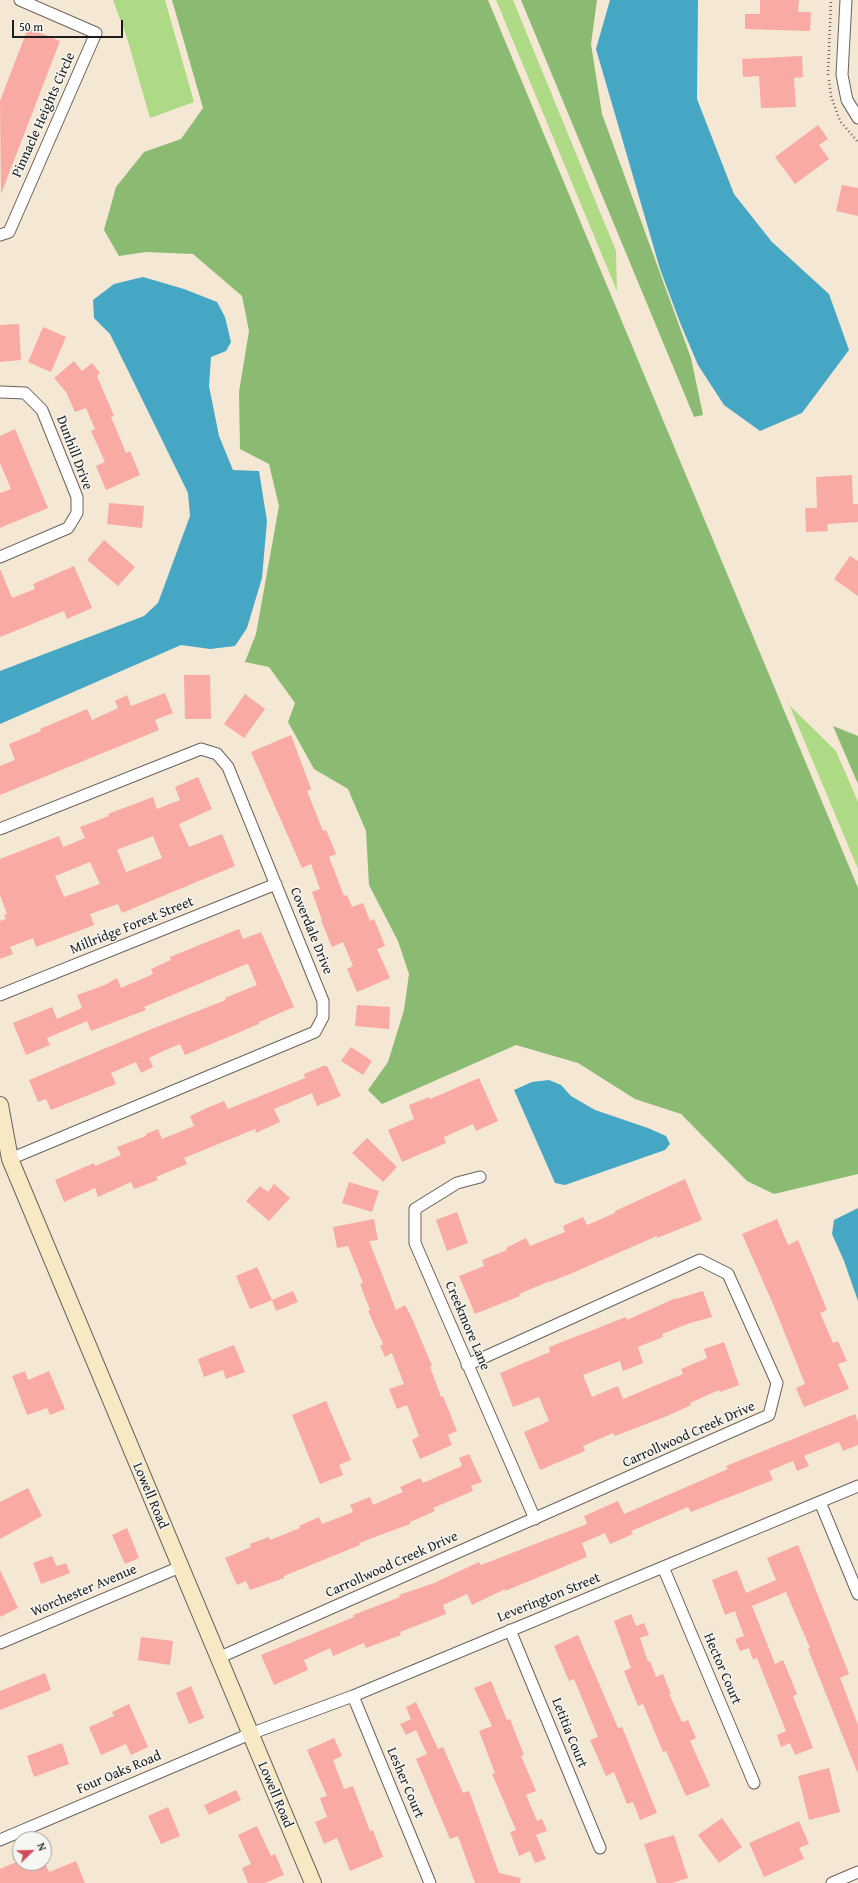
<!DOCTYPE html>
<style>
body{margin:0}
#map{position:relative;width:858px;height:1883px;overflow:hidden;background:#f4e7d4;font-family:"Gentium Book Plus",serif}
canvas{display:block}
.north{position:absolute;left:12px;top:1831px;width:40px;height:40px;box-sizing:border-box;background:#f6f6f2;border:1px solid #9f9f9c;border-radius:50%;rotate:67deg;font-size:11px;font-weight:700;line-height:16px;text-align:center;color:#1c1c1c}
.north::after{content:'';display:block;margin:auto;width:14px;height:18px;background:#d1495b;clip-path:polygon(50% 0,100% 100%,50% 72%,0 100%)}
.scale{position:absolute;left:12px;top:20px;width:111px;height:18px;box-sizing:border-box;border:2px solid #1c1c1c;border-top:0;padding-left:5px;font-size:12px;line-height:14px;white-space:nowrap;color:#1c1c1c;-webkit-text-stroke:3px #f6f6f2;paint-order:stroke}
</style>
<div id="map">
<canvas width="858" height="1883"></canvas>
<div class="north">N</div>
<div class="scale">50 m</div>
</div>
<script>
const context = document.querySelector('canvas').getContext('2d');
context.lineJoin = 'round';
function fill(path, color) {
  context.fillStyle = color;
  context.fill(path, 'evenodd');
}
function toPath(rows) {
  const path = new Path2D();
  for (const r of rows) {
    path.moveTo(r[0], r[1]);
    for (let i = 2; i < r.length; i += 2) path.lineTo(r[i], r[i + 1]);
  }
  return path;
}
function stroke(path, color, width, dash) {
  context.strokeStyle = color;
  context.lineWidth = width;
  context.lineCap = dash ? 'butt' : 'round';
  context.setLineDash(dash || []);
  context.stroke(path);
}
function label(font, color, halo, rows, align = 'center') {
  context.font = font + ' "Gentium Book Plus",serif';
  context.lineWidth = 3;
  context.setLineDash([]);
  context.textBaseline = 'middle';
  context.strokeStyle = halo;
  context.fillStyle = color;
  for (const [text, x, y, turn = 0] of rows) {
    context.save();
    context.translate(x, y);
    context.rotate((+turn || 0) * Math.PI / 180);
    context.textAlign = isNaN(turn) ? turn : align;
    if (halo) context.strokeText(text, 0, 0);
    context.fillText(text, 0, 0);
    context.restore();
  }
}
const green = toPath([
 [113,0,165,0,194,102,150,118,127,38],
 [496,0,513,0,616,251,617,291],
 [783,690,789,705,836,751,858,802,858,869]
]);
const forest = toPath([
 [172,0,488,0,858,888,858,1174,774,1194,747,1181,681,1114,635,1099,578,1063,516,1045,382,1104,368,1090,388,1062,404,1010,409,974,398,941,369,885,366,831,348,789,314,769,288,722,295,703,269,667,245,662,256,634,279,506,269,464,240,449,239,392,249,331,242,296,193,254,146,252,119,256,104,230,116,187,144,152,181,139,203,108],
 [521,0,597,0,591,44,602,114,691,358,703,415,694,417],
 [833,726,858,736,858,784]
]);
const water = toPath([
 [610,0,698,0,697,99,734,194,772,242,829,294,849,350,802,413,760,431,724,405,698,365,681,325,660,269,596,49],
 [143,277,184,289,217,302,225,317,231,342,226,351,211,357,209,386,219,436,233,470,259,471,267,521,262,578,247,628,235,646,210,649,181,645,0,724,0,671,144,616,158,603,190,516,188,493,141,397,110,334,94,318,93,300,114,284],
 [549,1080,561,1085,571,1096,595,1110,648,1128,666,1136,670,1144,665,1150,565,1185,555,1183,514,1090,532,1082],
 [858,1208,858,1301,844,1261,832,1234,834,1220]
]);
const building = toPath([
 [760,0,799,0,798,12,811,12,810,31,745,29,745,14,760,14],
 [28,28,60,41,1,194,0,101],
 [802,56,803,77,794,78,796,107,761,108,759,76,743,77,742,59],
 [818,125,828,139,819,145,829,159,795,184,775,157],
 [842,185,858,188,858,216,836,211],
 [19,324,21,360,0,362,0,325],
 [43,327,66,337,51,372,28,362],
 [74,361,82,371,92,363,100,373,97,376,114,416,111,417,126,453,130,451,140,475,106,490,96,466,105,462,91,431,95,429,86,408,75,412,66,392,54,378],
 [15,429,48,508,0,528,0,493,11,489,0,463,0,436],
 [852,475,853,504,858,504,858,522,827,524,828,531,806,532,805,508,817,508,816,477],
 [109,503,144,506,142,528,107,524],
 [104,540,135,567,118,586,87,560],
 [850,556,858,561,858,596,834,579],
 [74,566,92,608,67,619,64,611,0,637,0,569,12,598,35,589,33,584],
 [184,675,210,675,211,719,185,719],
 [165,693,173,713,155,720,159,730,0,795,0,766,15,760,9,744,41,731,40,729,87,709,92,720,118,708,115,701,127,695,131,706],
 [245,694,265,709,244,738,224,724],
 [291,735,311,789,307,791,323,831,326,830,336,854,329,857,344,896,347,895,352,907,363,903,370,921,374,919,385,946,377,949,390,978,357,992,347,969,353,966,343,942,332,947,321,920,322,920,312,892,320,889,311,864,302,868,251,752],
 [198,777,212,809,179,824,189,847,222,834,235,866,122,913,118,904,90,914,94,925,36,947,33,938,10,947,13,954,0,959,0,921,6,919,4,915,7,914,0,895,0,859,59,836,63,847,85,838,80,827,109,816,108,814,153,797,157,809,180,800,175,787],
 [153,836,162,858,126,872,117,850],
 [90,862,100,884,64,897,55,876],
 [239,929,243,939,261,932,294,1007,259,1022,259,1024,185,1055,180,1044,161,1052,149,1058,153,1067,141,1073,136,1062,111,1073,116,1084,51,1110,46,1099,38,1102,29,1080,154,1028,226,1000,225,998,257,985,248,964,244,965,144,1007,146,1010,91,1031,87,1021,47,1038,50,1045,26,1055,13,1023,52,1007,57,1019,82,1008,77,995,105,985,117,978,121,988,153,974,151,969,171,960,170,957],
 [357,1005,390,1007,389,1029,355,1026],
 [351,1047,372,1061,363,1075,341,1061],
 [323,1066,327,1066,341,1096,317,1106,312,1093,274,1109,280,1122,256,1133,255,1129,184,1158,187,1164,156,1177,158,1180,134,1189,131,1182,98,1197,95,1188,64,1202,55,1180,94,1163,95,1166,121,1155,117,1147,146,1136,146,1134,158,1129,162,1139,194,1126,190,1116,207,1108,224,1101,228,1109,305,1078,304,1074],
 [479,1078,498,1121,476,1131,473,1124,444,1137,446,1143,402,1162,388,1130,414,1119,409,1105,429,1097,430,1099],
 [367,1138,397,1167,383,1182,352,1153],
 [685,1179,702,1220,657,1238,657,1236,570,1274,550,1282,550,1281,519,1294,520,1296,475,1314,459,1276,484,1266,482,1260,507,1250,506,1248,526,1238,530,1246,565,1232,563,1226,583,1217,587,1225,615,1213,615,1211],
 [349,1182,379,1191,372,1212,342,1203],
 [274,1184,290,1198,269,1221,246,1201,260,1186,268,1192],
 [457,1212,468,1243,447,1251,436,1220],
 [374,1219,378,1240,369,1241,396,1310,405,1305,411,1316,432,1366,430,1367,441,1397,443,1396,457,1431,448,1435,452,1445,420,1459,412,1440,419,1436,407,1405,397,1409,389,1389,404,1384,392,1353,385,1357,380,1346,383,1344,368,1311,370,1310,360,1284,363,1283,348,1246,337,1248,333,1227],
 [777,1219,788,1245,798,1240,827,1310,820,1313,833,1343,838,1341,847,1361,838,1364,849,1389,804,1407,796,1388,805,1384,773,1304,742,1234],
 [257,1267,272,1300,250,1309,236,1276],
 [293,1291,298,1302,276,1311,272,1300],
 [703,1291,712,1317,690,1323,662,1334,663,1337,638,1347,643,1363,623,1371,620,1361,583,1375,592,1397,618,1386,623,1399,683,1374,681,1369,707,1358,704,1349,724,1342,739,1385,720,1392,719,1390,690,1403,691,1405,667,1416,615,1436,613,1433,583,1446,585,1451,540,1470,524,1432,549,1421,539,1397,513,1407,500,1373,550,1352,549,1347,626,1317,627,1320,676,1298,676,1299],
 [234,1345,245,1372,226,1379,223,1370,204,1377,198,1359],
 [25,1371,28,1380,49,1371,65,1409,50,1415,47,1408,27,1415,12,1376],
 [326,1401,351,1460,339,1465,343,1475,320,1484,292,1415],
 [855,1414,858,1422,858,1445,843,1451,839,1442,804,1456,809,1466,797,1471,793,1461,769,1471,773,1480,691,1512,688,1507,631,1531,633,1534,610,1544,605,1533,582,1543,587,1557,505,1591,505,1589,472,1605,467,1594,443,1605,446,1614,400,1632,401,1635,366,1648,364,1643,333,1656,330,1648,304,1660,308,1670,274,1685,261,1655,354,1617,353,1615,400,1597,399,1595,434,1583,479,1562,481,1565,587,1524,584,1516,618,1501,624,1514,728,1469,726,1466],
 [469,1454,482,1482,471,1486,473,1491,433,1508,435,1511,410,1522,410,1524,359,1543,360,1545,284,1576,284,1578,250,1590,246,1581,237,1585,225,1558,251,1547,250,1544,269,1537,270,1540,300,1528,299,1526,319,1517,322,1524,353,1512,350,1505,370,1497,373,1505,403,1492,400,1487,420,1478,423,1483,462,1466,459,1458],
 [28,1488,42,1516,0,1539,0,1502],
 [127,1528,139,1558,125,1564,112,1535],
 [798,1545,849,1674,840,1678,858,1725,858,1774,808,1649,810,1648,786,1592,752,1606,775,1664,783,1660,797,1694,793,1696,813,1748,795,1755,790,1743,781,1747,777,1735,786,1731,757,1658,753,1660,749,1648,740,1651,735,1639,744,1636,735,1611,725,1615,712,1580,737,1570,746,1593,776,1580,767,1558],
 [52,1556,56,1566,66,1563,70,1573,41,1584,33,1563],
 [0,1570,18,1608,0,1617],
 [631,1614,636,1626,644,1623,649,1635,640,1638,648,1662,650,1661,656,1677,663,1674,671,1694,669,1694,682,1722,688,1720,696,1738,690,1741,710,1786,686,1796,666,1751,663,1752,643,1704,638,1706,624,1671,631,1668,614,1621],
 [578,1635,618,1728,622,1727,657,1813,640,1820,633,1802,627,1804,614,1772,606,1776,590,1740,598,1737,574,1679,569,1681,554,1646],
 [141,1637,173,1641,170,1665,138,1660],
 [45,1673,51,1690,0,1710,0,1691],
 [491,1681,507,1720,510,1719,524,1755,521,1756,536,1791,526,1795,537,1821,542,1819,547,1831,536,1835,546,1859,535,1863,530,1851,519,1856,510,1832,516,1830,492,1774,495,1773,479,1731,492,1726,474,1688],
 [191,1686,204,1718,189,1724,176,1693],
 [416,1702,438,1749,443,1747,463,1793,469,1791,499,1873,521,1878,520,1883,475,1883,458,1836,450,1839,416,1759,427,1754,416,1730,406,1735,400,1724,411,1719,406,1707],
 [129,1704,148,1747,131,1755,126,1744,101,1755,89,1727,114,1716,112,1712],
 [334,1738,342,1756,333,1760,344,1789,353,1786,370,1831,373,1830,383,1857,350,1871,337,1838,324,1844,315,1822,327,1817,320,1798,327,1796,307,1750],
 [62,1743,69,1764,34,1777,27,1756],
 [829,1768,840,1812,809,1820,798,1776],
 [236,1790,241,1800,209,1815,204,1805],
 [168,1807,180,1836,161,1844,148,1816],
 [722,1818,742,1847,719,1863,698,1835],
 [799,1821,809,1844,799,1848,804,1859,764,1877,749,1843],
 [257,1826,271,1856,275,1854,284,1875,265,1883,248,1883,242,1868,251,1864,238,1835],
 [674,1835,688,1878,672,1883,657,1883,644,1844],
 [76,1861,85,1883,0,1883,0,1869,14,1863,45,1863,49,1872]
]);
const path = toPath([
 [828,75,831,0],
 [829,80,831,96,840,121,858,142]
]);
const street = toPath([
 [846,0,842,75,847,100,858,118],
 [0,235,9,232,96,33,20,0],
 [0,392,25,393,42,410,77,497,77,513,68,528,0,557],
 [0,829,201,749,217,754,228,767,323,1001,323,1017,315,1032,10,1159],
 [0,995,276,884],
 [480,1177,457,1183,415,1209,415,1243,535,1519],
 [820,1502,858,1594],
 [663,1567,754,1783],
 [510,1630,600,1848],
 [0,1643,180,1567],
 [218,1658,769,1415,777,1383,728,1274,700,1260,467,1365],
 [353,1696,430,1883],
 [0,1840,250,1734,353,1696,858,1486],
 [832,1883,858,1872]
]);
const secondary = toPath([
 [0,1105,10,1159,313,1883]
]);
const streetNames = [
 ["Pinnacle Heights Circle",44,115,-66],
 ["Dunhill Drive",74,453,69],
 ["Millridge Forest Street",132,926,-22],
 ["Coverdale Drive",311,931,68],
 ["Creekmore Lane",467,1326,67],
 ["Carrollwood Creek Drive",689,1435,-24],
 ["Lowell Road",150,1496,67],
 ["Carrollwood Creek Drive",392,1565,-24],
 ["Worchester Avenue",84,1591,-23],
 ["Leverington Street",549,1598,-22],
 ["Hector Court",722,1669,67],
 ["Letitia Court",569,1733,68],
 ["Four Oaks Road",119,1773,-23],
 ["Lesher Court",405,1783,67],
 ["Lowell Road",275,1795,67]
];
fill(green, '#afda85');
fill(forest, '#8bba72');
fill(water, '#46a7c5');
fill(building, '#faaaa4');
stroke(street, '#68635c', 13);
stroke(secondary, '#68635c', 18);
stroke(path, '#68635c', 2.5, [1, 3]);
stroke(street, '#fff', 11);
stroke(secondary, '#f6e9c3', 16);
label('14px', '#1c1c1c', '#f6f6f2', streetNames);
</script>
